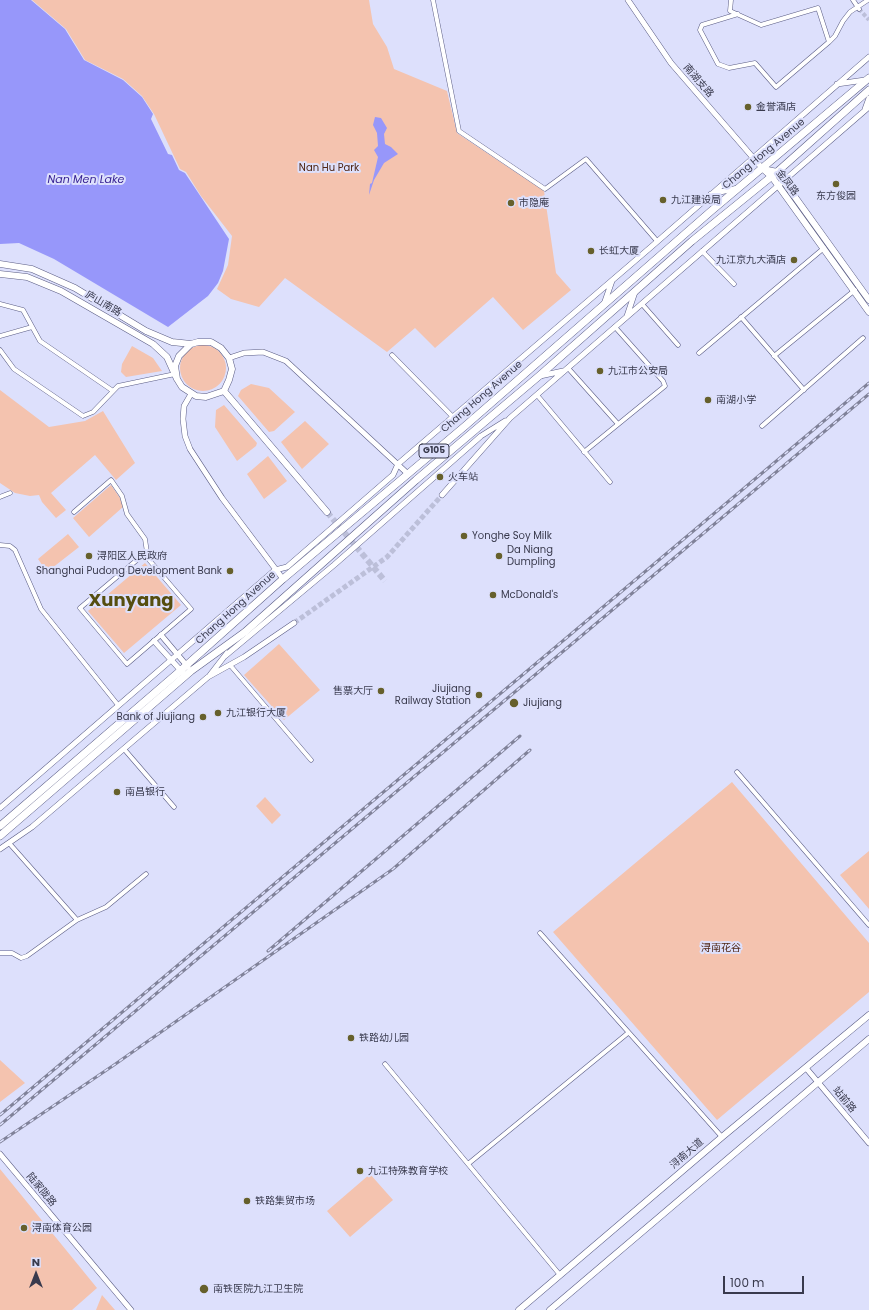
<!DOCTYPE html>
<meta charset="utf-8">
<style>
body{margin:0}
#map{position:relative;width:869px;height:1310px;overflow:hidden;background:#dde0fc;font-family:Poppins,sans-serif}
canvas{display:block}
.north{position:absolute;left:16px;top:1254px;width:40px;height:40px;-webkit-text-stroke:3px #dde0fc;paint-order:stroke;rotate:0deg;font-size:11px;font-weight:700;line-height:16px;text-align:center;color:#393a4d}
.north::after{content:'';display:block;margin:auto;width:14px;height:18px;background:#393a4d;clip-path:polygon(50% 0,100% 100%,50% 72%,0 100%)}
.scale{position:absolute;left:723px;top:1276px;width:81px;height:18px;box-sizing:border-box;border:2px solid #393a4d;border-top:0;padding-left:5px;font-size:12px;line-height:14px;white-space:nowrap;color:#393a4d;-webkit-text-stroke:3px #dde0fc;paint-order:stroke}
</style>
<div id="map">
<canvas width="869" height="1310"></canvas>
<div class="north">N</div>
<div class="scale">100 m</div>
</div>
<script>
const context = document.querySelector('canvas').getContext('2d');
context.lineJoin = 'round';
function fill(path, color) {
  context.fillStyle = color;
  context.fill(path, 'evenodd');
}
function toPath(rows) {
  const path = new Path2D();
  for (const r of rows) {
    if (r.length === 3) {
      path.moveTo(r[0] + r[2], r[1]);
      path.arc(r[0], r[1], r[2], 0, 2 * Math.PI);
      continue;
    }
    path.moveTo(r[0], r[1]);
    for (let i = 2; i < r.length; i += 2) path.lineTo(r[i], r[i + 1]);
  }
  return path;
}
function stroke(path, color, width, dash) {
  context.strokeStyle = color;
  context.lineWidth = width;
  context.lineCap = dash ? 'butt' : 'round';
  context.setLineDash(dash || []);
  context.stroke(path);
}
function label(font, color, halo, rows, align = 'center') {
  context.font = font + ' Poppins,"Noto Sans SC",sans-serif';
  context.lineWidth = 4;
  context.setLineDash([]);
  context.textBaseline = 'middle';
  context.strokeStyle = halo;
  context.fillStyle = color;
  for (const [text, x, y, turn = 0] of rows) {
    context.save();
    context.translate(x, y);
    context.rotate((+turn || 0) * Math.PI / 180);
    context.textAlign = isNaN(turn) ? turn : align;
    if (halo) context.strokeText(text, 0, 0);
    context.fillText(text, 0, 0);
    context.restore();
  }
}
const green = toPath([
 [32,0,369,0,373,24,387,47,394,69,447,91,457,133,544,191,556,273,571,290,523,330,493,297,435,348,415,328,387,352,285,278,259,307,231,299,217,289,228,265,232,236,201,196,186,172,180,169,154,114,142,96,123,79,85,60,66,29],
 [203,368,23],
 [132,346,153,358,162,371,126,377,121,372,122,364],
 [251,384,269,388,295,412,274,431,269,432,238,396,241,390],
 [0,390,49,427,85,421,103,411,135,463,116,480,95,455,51,493,66,510,56,518,42,502,39,495,30,496,15,493,0,483],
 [224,405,257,443,256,446,237,461,215,427,216,410],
 [305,421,329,444,302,469,281,442],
 [268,456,287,481,264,499,247,474],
 [111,485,120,498,123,507,89,537,73,518],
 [68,534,79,547,47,572,38,559],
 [145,563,181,605,124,653,88,611],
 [279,644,320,690,284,720,244,675],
 [732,782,869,943,869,992,717,1120,553,932],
 [265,797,281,815,272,824,256,806],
 [869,851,869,909,840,875],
 [0,1060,25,1083,0,1102],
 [0,1169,97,1288,72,1310,0,1310],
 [370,1174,393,1200,350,1237,327,1211],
 [102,1295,115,1310,96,1310]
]);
const water = toPath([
 [0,0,31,0,65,29,84,60,123,80,142,97,153,114,151,119,168,154,172,155,179,170,185,173,229,239,223,271,218,283,208,296,168,327,54,259,19,243,0,244],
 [375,117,381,118,387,128,384,134,385,144,391,147,398,154,384,163,374,180,369,195,370,184,372,183,378,157,374,150,378,146,377,133,373,125]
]);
const minorTunnel = toPath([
 [859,9,869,20]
]);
const tertiaryTunnel = toPath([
 [294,623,387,557,442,495]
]);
const secondaryTunnel = toPath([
 [327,512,385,581]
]);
const minor = toPath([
 [433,0,459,131,545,189,586,159,657,241],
 [731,0,730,11,761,25,818,8,829,42,835,36,843,21,850,12,868,0],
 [853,0,859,9],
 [738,14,702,25,700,30,718,64,729,68,755,63,776,87,829,42],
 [702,251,734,284],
 [0,304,23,310,40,341,113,391],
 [642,304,678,345],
 [741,317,804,390],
 [0,336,32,327],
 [0,350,14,369,83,416,93,412,118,386,175,374],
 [699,353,824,248],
 [392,355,453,417],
 [774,356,855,290],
 [568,368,618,424],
 [537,395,610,482],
 [762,426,863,338],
 [584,452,665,386,663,381,615,327],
 [0,497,10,493],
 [74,512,111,480,122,496,127,514,145,539,148,559],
 [0,545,10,546,15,550,41,609,118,705],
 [144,554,191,609,127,664,80,608,144,554],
 [230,665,311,760],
 [124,749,174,807],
 [737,772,869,925],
 [9,843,77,920],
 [540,933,722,1137],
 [0,953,12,953,21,958,27,956,77,920,106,907,146,874],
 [385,1064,560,1275],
 [468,1164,628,1033]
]);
const tertiary = toPath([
 [628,0,671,63,762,168],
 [837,84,865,80],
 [865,109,869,98],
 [711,194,738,188],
 [604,304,612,281],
 [627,316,635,292],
 [229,358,244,353,263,352,286,361,408,474],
 [540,376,563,371],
 [191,394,184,406,183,419,185,436,190,449,222,498,283,579],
 [442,495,510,418,869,107],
 [161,635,188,667],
 [154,641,183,673],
 [225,656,334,565,481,436,505,421],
 [210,675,227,653],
 [0,808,275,570,287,567,393,475,398,464,651,247,869,57],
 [0,849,32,827,208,677,244,657,294,623],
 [806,1068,869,1143],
 [0,1154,131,1310]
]);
const secondary = toPath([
 [762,168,772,177,869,312],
 [763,169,777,172,869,300],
 [0,264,32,269,75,288,146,331,172,342,191,344],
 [0,274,27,277,61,291,153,344,167,357,177,379,182,387,196,396,206,397,224,391,229,380,232,369,229,358,221,348,211,342,198,342,191,344,179,356,175,366,177,379],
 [224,391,327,512],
 [519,1310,722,1137,869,1015],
 [550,1310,869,1039]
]);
const trunk = toPath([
 [0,826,180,671,283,579,465,426,710,212,869,78],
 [0,836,191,671,245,632,416,480,539,376,692,241,777,172,869,90]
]);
const rail = toPath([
 [268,951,520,736],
 [0,1115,869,383],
 [0,1125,869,394],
 [0,1142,114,1065,393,869,530,750]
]);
const markers = [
 [748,107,4,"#66602c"],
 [836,184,4,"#66602c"],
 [663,200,4,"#66602c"],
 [511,203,4,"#66602c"],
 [591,251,4,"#66602c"],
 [794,260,4,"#66602c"],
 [600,371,4,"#66602c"],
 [708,400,4,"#66602c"],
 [440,477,4,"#66602c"],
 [464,536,4,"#66602c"],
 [89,556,4,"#66602c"],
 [499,556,4,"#66602c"],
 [230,571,4,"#66602c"],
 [493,595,4,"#66602c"],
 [381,691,4,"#66602c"],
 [479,695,4,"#66602c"],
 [514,703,5,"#66602c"],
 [218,713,4,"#66602c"],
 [203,717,4,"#66602c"],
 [117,792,4,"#66602c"],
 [351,1038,4,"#66602c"],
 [360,1171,4,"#66602c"],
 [247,1201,4,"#66602c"],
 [24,1228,4,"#66602c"],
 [204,1289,5,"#66602c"]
];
const shields = [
 [434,451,30]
];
const shieldNames = [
 ["G105",434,451]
];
const streetNames = [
 ["南湖支路",698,81,49],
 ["Chang Hong Avenue",764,154,-40],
 ["金凤路",787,183,52],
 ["庐山南路",103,304,30],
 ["Chang Hong Avenue",482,397,-41],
 ["Chang Hong Avenue",236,608,-42],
 ["站前路",844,1100,50],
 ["浔南大道",687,1154,-41],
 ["陆家陇路",41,1190,50]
];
const poiNames = [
 ["金誉酒店",756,107],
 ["东方俊园",836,196,"center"],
 ["九江建设局",671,200],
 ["市隐庵",519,203],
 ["长虹大厦",599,251],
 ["九江京九大酒店",786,260,"right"],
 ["九江市公安局",608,371],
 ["南湖小学",716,400],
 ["火车站",448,477],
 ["Yonghe Soy Milk",472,536],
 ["Da Niang",507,550],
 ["Dumpling",507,562],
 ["浔阳区人民政府",97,556],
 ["Shanghai Pudong Development Bank",222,571,"right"],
 ["McDonald's",501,595],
 ["Jiujiang",471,689,"right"],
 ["Railway Station",471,701,"right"],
 ["售票大厅",373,691,"right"],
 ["Jiujiang",523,703],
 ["九江银行大厦",226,713],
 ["Bank of Jiujiang",195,717,"right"],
 ["南昌银行",125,792],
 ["铁路幼儿园",359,1038],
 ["九江特殊教育学校",368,1171],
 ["铁路集贸市场",255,1201],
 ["浔南体育公园",32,1228],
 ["南铁医院九江卫生院",213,1289]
];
const parkNames = [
 ["Nan Hu Park",329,168],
 ["浔南花谷",721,948]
];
const waterNames = [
 ["Nan Men Lake",86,180]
];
const townNames = [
 ["Xunyang",131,601]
];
fill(green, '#f4c3af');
fill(water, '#9797fa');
stroke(minorTunnel, '#bcbfd9', 4, [4, 2]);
stroke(tertiaryTunnel, '#bcbfd9', 5, [5, 2.5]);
stroke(secondaryTunnel, '#bcbfd9', 6, [6, 3]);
stroke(minor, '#5b5d85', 5);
stroke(tertiary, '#5b5d85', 6);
stroke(secondary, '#5b5d85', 7);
stroke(trunk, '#5b5d85', 8);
stroke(minor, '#fff', 4);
stroke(tertiary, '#fff', 5);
stroke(secondary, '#fff', 6);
stroke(trunk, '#fff', 7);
stroke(rail, '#808299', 3);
stroke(rail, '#dde0fc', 1.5, [4.5]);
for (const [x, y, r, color] of markers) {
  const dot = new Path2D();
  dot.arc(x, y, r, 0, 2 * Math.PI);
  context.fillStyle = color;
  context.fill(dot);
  stroke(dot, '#dde0fc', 1.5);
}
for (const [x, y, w] of shields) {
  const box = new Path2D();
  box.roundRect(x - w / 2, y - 7, w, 14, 3);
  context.fillStyle = '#dde0fc';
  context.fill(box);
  stroke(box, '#393a4d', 1);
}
label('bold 9px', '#393a4d', null, shieldNames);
label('10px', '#393a4d', '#dde0fc', streetNames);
label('10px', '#393a4d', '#dde0fc', poiNames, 'left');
label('10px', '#4e2413', '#dde0fc', parkNames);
label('italic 11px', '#382394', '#dde0fc', waterNames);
label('bold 18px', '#564e0f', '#dde0fc', townNames);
</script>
